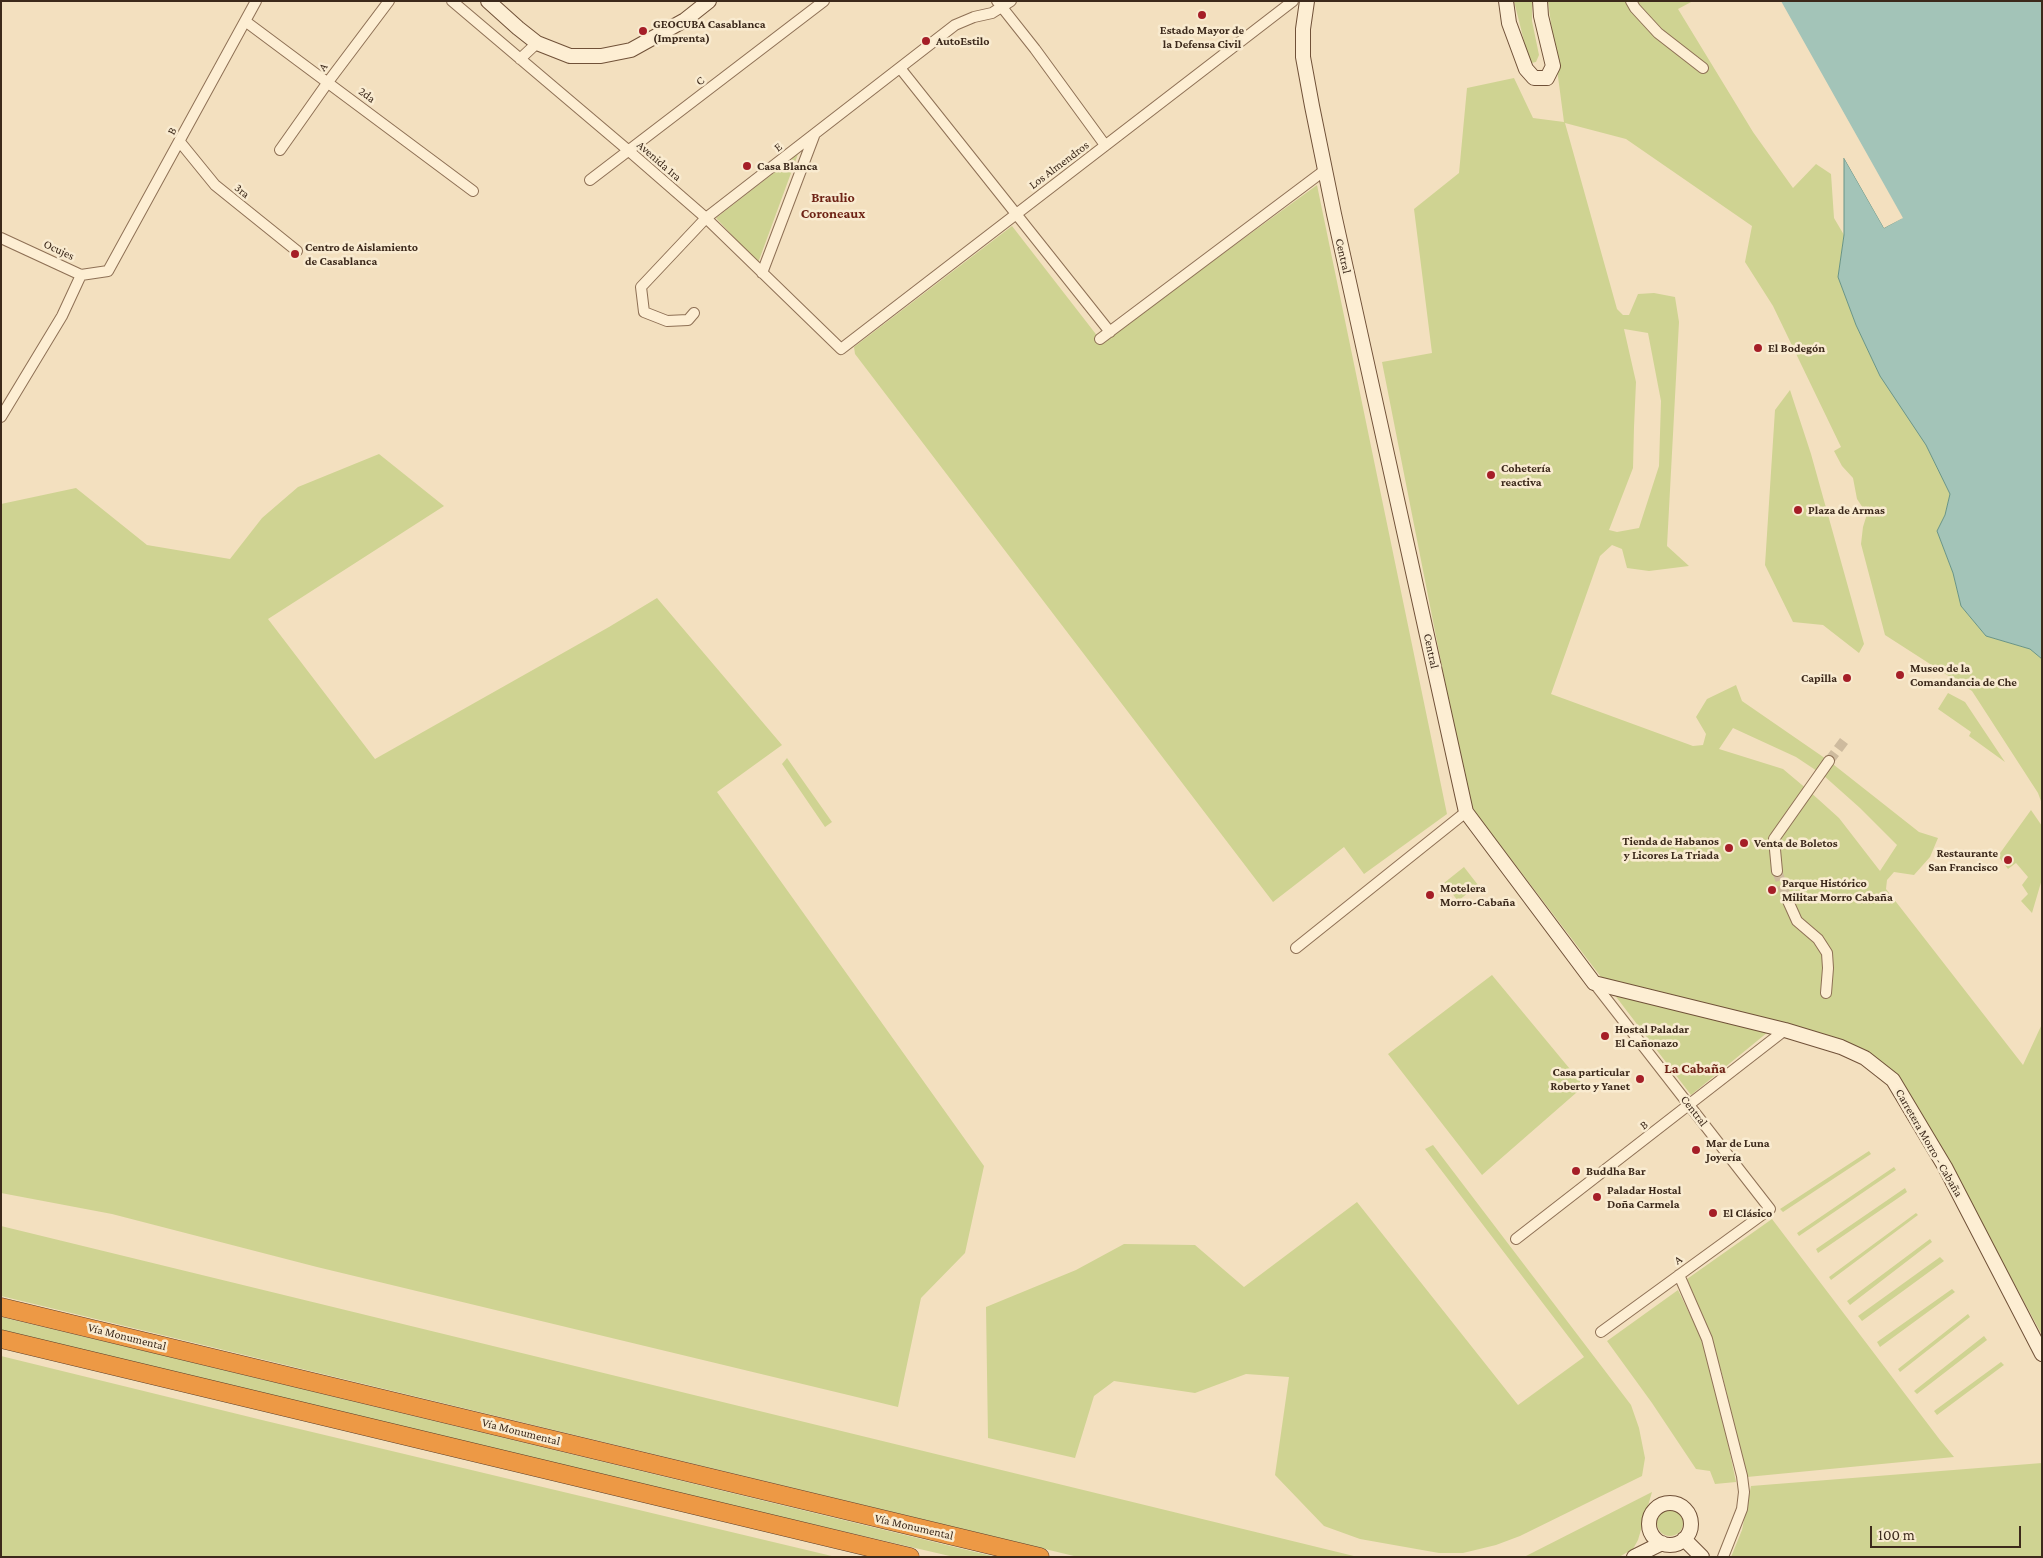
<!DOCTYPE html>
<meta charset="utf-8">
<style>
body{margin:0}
#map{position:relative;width:2043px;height:1558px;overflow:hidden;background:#f3e0bf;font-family:"Crimson Pro",serif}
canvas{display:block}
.frame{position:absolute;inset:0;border:2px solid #3c291b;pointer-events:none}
.scale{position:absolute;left:1870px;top:1526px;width:151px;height:22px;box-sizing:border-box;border:2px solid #3c291b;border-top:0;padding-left:6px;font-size:15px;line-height:18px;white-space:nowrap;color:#3c291b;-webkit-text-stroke:4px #f9ebd0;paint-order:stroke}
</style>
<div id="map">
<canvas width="2043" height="1558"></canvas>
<div class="frame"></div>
<div class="scale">100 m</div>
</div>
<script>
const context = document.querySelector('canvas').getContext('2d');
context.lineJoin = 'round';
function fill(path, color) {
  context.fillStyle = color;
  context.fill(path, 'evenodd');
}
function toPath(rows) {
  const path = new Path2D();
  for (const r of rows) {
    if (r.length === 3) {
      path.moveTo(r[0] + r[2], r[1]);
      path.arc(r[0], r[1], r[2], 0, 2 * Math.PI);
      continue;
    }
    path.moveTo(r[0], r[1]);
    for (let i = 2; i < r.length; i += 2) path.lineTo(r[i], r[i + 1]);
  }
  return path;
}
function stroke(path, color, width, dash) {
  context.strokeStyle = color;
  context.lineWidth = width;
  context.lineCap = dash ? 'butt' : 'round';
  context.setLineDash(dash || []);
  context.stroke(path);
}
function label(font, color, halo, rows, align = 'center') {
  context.font = font + ' "Crimson Pro",serif';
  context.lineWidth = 5;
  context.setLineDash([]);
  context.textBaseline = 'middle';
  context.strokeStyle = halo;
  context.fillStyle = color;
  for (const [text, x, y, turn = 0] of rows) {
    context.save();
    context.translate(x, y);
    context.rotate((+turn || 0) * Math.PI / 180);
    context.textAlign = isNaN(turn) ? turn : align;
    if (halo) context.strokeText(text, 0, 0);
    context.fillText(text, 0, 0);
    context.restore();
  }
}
const green = toPath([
 [1514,1,1532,1,1532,21,1539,55,1536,62,1531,63,1529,61],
 [1548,1,1693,1,1678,9,1753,132,1793,188,1816,164,1831,174,1834,218,1844,235,1838,277,1856,325,1880,376,1926,445,1950,494,1945,515,1937,531,1953,573,1961,606,1986,636,2030,649,2042,659,2042,804,2038,793,1972,691,1885,635,1861,544,1863,527,1867,514,1857,499,1853,478,1842,466,1834,451,1841,447,1773,306,1745,262,1752,226,1626,139,1565,123,1617,309,1623,315,1629,315,1638,294,1654,293,1675,297,1679,322,1667,546,1689,566,1649,571,1627,568,1622,549,1612,545,1600,556,1551,694,1693,746,1703,745,1706,734,1696,717,1707,699,1736,685,1742,701,1829,761,1919,832,1938,838,1930,857,1914,875,1894,872,1887,880,1886,889,2023,1065,2042,1024,2042,1335,1949,1163,1898,1075,1779,1023,1691,1095,1469,804,1382,362,1432,353,1414,209,1459,173,1467,88,1514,78,1533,118,1564,122],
 [1624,329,1648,333,1661,401,1659,466,1639,528,1617,532,1609,530,1633,468,1634,427,1636,382],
 [1733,728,1796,757,1823,775,1860,808,1897,845,1880,871,1839,818,1808,790,1783,769,1719,749],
 [798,154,758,263,716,218],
 [1317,185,1447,814,1364,874,1344,847,1273,902,855,354,854,347,1012,226,1102,342],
 [1790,390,1811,454,1864,644,1859,653,1823,625,1793,622,1765,565,1775,410],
 [379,454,444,506,268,619,375,759,609,627,657,598,782,745,717,792,984,1166,965,1253,921,1298,898,1407,317,1267,112,1214,1,1193,1,504,76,488,147,545,230,559,262,518,298,487],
 [1948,693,1965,702,2005,762,1969,736,1971,732,1938,709],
 [787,758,832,822,825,827,782,764],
 [2031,810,2042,826,2042,879,2032,913,2021,901,2028,894,2022,885,2028,877,2016,863,2008,869,1998,856],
 [1464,867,1478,885,1458,901,1444,883],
 [1492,975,1584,1086,1482,1175,1388,1054],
 [1433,1145,1631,1405,1639,1428,1645,1458,1642,1476,1520,1536,1496,1545,1463,1553,1439,1553,1360,1539,1324,1526,1275,1475,1289,1377,1246,1374,1195,1393,1114,1381,1094,1396,1075,1458,988,1438,986,1307,1076,1270,1124,1244,1195,1245,1244,1287,1357,1202,1518,1405,1584,1357,1425,1149],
 [1869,1151,1871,1154,1783,1212,1780,1209],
 [1894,1167,1896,1170,1799,1236,1797,1233],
 [1905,1188,1907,1192,1818,1253,1816,1249],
 [1916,1213,1918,1215,1831,1280,1829,1277],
 [1772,1219,1940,1440,1954,1457,1747,1477,1722,1374,1708,1328,1687,1279],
 [1,1226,1358,1557,1078,1557,1,1296],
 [1930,1239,1932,1242,1850,1305,1847,1301],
 [1940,1257,1944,1261,1862,1321,1858,1316],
 [1952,1289,1955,1292,1880,1347,1877,1342],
 [1678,1290,1702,1339,1722,1415,1736,1482,1715,1484,1710,1471,1696,1469,1652,1403,1607,1341],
 [1968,1314,1970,1317,1900,1372,1898,1369],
 [1,1317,149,1352,996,1557,954,1557,734,1506,1,1330],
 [1984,1336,1987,1340,1917,1394,1914,1391],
 [1,1356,266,1421,836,1557,1,1557],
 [2001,1362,2004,1365,1937,1415,1934,1411],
 [2042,1463,2042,1557,1731,1557,1742,1530,1751,1486],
 [1652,1492,1638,1540,1633,1549,1619,1557,1524,1557],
 [1670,1523,13]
]);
const water = toPath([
 [1779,1,2042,1,2042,659,2030,649,1986,636,1961,606,1953,573,1937,531,1945,515,1950,494,1926,445,1880,376,1856,325,1838,277,1844,235,1844,158,1884,228,1902,218,1779,1]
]);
const pier = toPath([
 [1776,1,1781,1,1903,218,1884,228,1843,156,1846,157,1885,224,1899,217]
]);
const streetTunnel = toPath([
 [1829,761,1844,741],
 [1777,871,1788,901]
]);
const street = toPath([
 [452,1,629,151,706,218,841,349,1293,1],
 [997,1,1035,49,1105,145],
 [1631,1,1635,8,1658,33,1703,68],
 [245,21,473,191],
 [520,59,537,43],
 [900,68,1110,332],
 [180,142,215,185,297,251],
 [280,150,328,82,389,1],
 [590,180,824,1],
 [1,238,81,275,108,271,256,1],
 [762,273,814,136],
 [694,313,688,320,667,321,644,312,641,287,706,218,955,25,974,17,992,13,1011,1],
 [1100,339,1325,170],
 [1,417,62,316,81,275],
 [1777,871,1774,839,1829,761],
 [1788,901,1797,921,1818,939,1827,953,1828,968,1826,993],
 [1296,948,1466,812],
 [1594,983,1770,1209,1601,1332],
 [1516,1239,1785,1030],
 [1679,1275,1707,1339,1742,1476,1744,1492,1742,1509,1723,1557]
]);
const secondary = toPath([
 [488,1,518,28,537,43,570,56,601,56,631,50,685,20,709,1],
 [1307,1,1303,29,1303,57,1312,106,1334,214,1466,812,1594,983,1785,1030,1841,1047,1865,1058,1893,1080,1945,1167,2042,1354],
 [1506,1,1509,23,1526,69,1534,78,1547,78,1553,66,1541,16,1540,1],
 [1670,1524,21],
 [1684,1539,1702,1557],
 [1634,1557,1662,1543]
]);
const highway = toPath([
 [1,1307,1040,1557],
 [1,1339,910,1557]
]);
const markers = [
 [1202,15,5,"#a51e27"],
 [643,31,5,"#a51e27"],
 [926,41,5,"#a51e27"],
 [747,166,5,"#a51e27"],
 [295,254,5,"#a51e27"],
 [1758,348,5,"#a51e27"],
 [1491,475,5,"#a51e27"],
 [1798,510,5,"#a51e27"],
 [1900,675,5,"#a51e27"],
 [1847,678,5,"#a51e27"],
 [1744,843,5,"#a51e27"],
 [1729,848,5,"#a51e27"],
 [2008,860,5,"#a51e27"],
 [1772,890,5,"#a51e27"],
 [1430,895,5,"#a51e27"],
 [1605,1036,5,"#a51e27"],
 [1640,1079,5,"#a51e27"],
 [1696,1150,5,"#a51e27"],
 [1576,1171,5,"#a51e27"],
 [1597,1197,5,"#a51e27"],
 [1713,1213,5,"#a51e27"]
];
const poiNames = [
 ["GEOCUBA Casablanca",653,24],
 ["(Imprenta)",653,38],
 ["Estado Mayor de",1202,30,"center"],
 ["la Defensa Civil",1202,44,"center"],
 ["AutoEstilo",936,41],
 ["Casa Blanca",757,166],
 ["Centro de Aislamiento",305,247],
 ["de Casablanca",305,261],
 ["El Bodegón",1768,348],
 ["Cohetería",1501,468],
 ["reactiva",1501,482],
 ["Plaza de Armas",1808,510],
 ["Museo de la",1910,668],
 ["Comandancia de Che",1910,682],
 ["Capilla",1837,678,"right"],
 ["Tienda de Habanos",1719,841,"right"],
 ["y Licores La Triada",1719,855,"right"],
 ["Venta de Boletos",1754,843],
 ["Restaurante",1998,853,"right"],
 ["San Francisco",1998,867,"right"],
 ["Parque Histórico",1782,883],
 ["Militar Morro Cabaña",1782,897],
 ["Motelera",1440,888],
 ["Morro-Cabaña",1440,902],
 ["Hostal Paladar",1615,1029],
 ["El Cañonazo",1615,1043],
 ["Casa particular",1630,1072,"right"],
 ["Roberto y Yanet",1630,1086,"right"],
 ["Mar de Luna",1706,1143],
 ["Joyería",1706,1157],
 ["Buddha Bar",1586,1171],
 ["Paladar Hostal",1607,1190],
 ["Doña Carmela",1607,1204],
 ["El Clásico",1723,1213]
];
const streetNames = [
 ["A",323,67,-53],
 ["C",700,81,-37],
 ["2da",367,95,37],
 ["B",172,131,-62],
 ["E",778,147,-38],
 ["Avenida 1ra",659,161,41],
 ["Los Almendros",1059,165,-37],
 ["3ra",242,191,39],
 ["Ocujes",59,250,25],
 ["Central",1343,256,77],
 ["Central",1431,651,78],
 ["Central",1694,1111,52],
 ["B",1644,1125,-37],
 ["Carretera Morro - Cabaña",1929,1143,60],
 ["A",1678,1260,-36],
 ["Vía Monumental",127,1337,14],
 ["Vía Monumental",521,1432,14],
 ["Vía Monumental",914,1527,13]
];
const neighbourhoodNames = [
 ["Braulio",833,198],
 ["Coroneaux",833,214],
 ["La Cabaña",1695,1069]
];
fill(green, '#cfd392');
fill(water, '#a3c4b8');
stroke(water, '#689486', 1);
fill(pier, '#f3e0bf');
stroke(streetTunnel, '#cebb9e', 10, [10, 5]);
stroke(street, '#8e7055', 12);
stroke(secondary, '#705138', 16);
stroke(highway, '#5b3e2a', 19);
stroke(street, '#fdeed3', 10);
stroke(secondary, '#fdeed3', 14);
stroke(highway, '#ed9945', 18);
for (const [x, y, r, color] of markers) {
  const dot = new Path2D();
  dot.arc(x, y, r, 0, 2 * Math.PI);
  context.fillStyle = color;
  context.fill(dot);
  stroke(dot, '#f9ebd0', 2);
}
label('bold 12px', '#3c291b', '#f9ebd0', poiNames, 'left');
label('12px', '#3c291b', '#f9ebd0', streetNames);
label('bold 14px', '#6e2215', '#f9ebd0', neighbourhoodNames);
</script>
